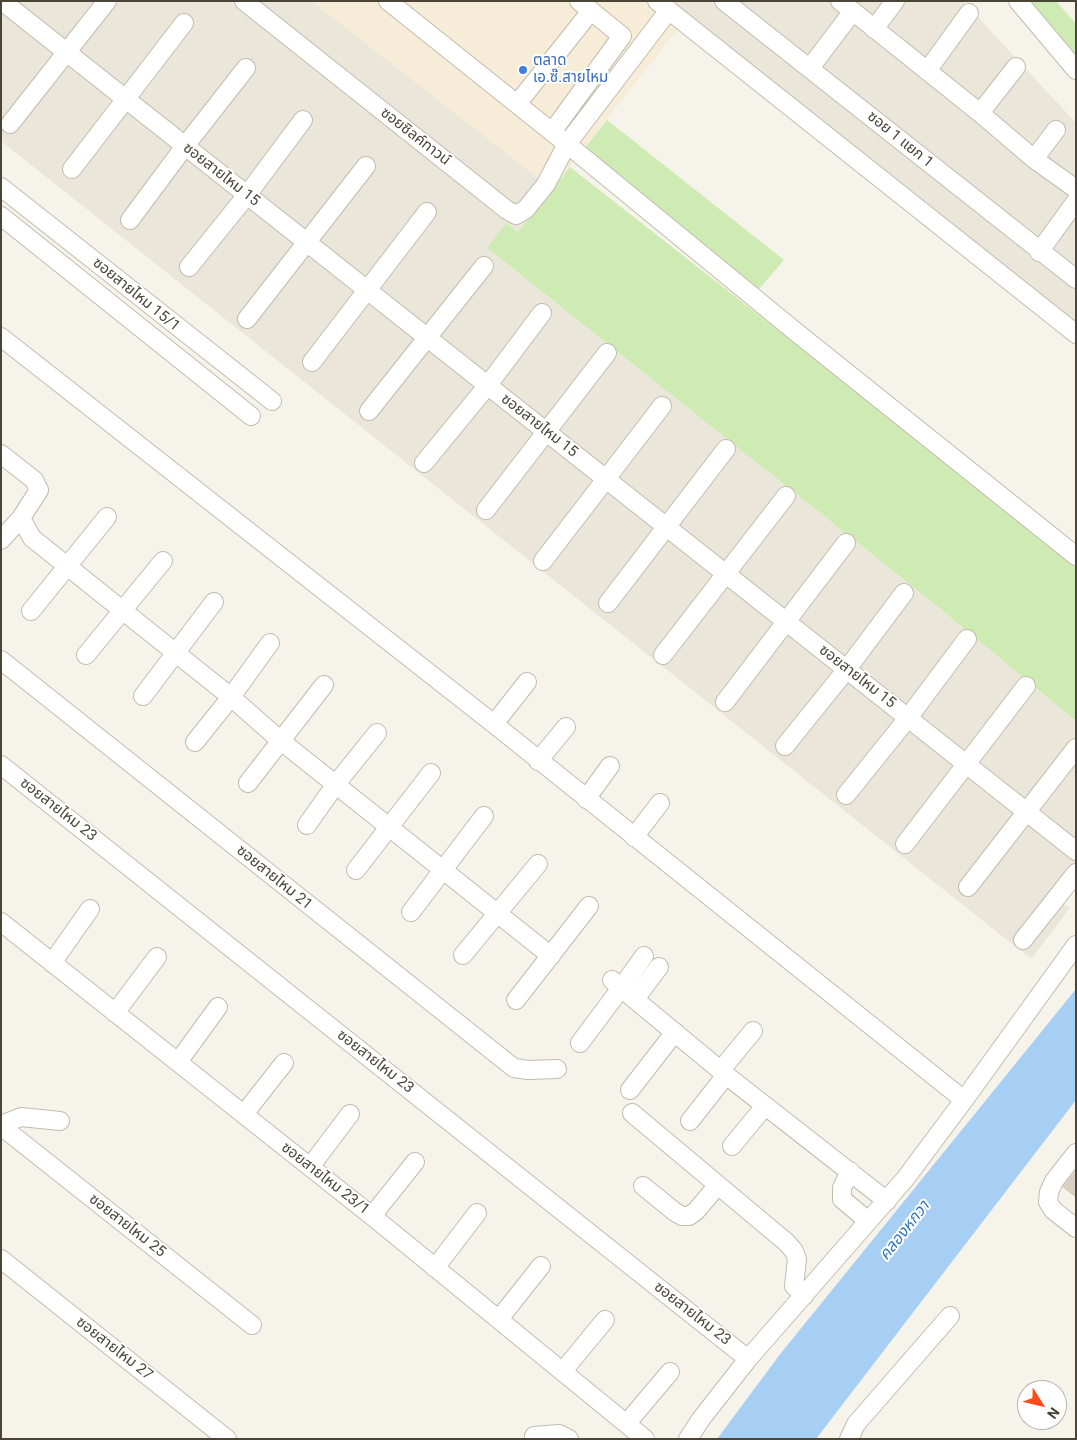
<!DOCTYPE html>
<meta charset="utf-8">
<style>
body{margin:0}
#map{position:relative;width:1077px;height:1440px;overflow:hidden;background:#f6f3eb;font-family:Roboto,sans-serif}
canvas{display:block}
.frame{position:absolute;inset:0;border:2px solid #4b4538;pointer-events:none}
.north{position:absolute;left:1017px;top:1380px;width:50px;height:50px;box-sizing:border-box;background:#fff;border:1px solid #b7b5af;border-radius:50%;rotate:126deg;font-size:14px;font-weight:700;line-height:20px;text-align:center;color:#4b4538}
.north::after{content:'';display:block;margin:auto;width:18px;height:22px;background:#ff4b19;clip-path:polygon(50% 0,100% 100%,50% 72%,0 100%)}
</style>
<div id="map">
<canvas width="1077" height="1440"></canvas>
<div class="frame"></div>
<div class="north">N</div>
</div>
<script>
const context = document.querySelector('canvas').getContext('2d');
context.lineJoin = 'round';
function fill(path, color) {
  context.fillStyle = color;
  context.fill(path, 'evenodd');
}
function toPath(rows) {
  const path = new Path2D();
  for (const r of rows) {
    path.moveTo(r[0], r[1]);
    for (let i = 2; i < r.length; i += 2) path.lineTo(r[i], r[i + 1]);
  }
  return path;
}
function stroke(path, color, width, dash) {
  context.strokeStyle = color;
  context.lineWidth = width;
  context.lineCap = dash ? 'butt' : 'round';
  context.setLineDash(dash || []);
  context.stroke(path);
}
function label(font, color, halo, rows, align = 'center') {
  context.font = font + ' Roboto,"Noto Sans Thai",sans-serif';
  context.lineWidth = 4;
  context.setLineDash([]);
  context.textBaseline = 'middle';
  context.strokeStyle = halo;
  context.fillStyle = color;
  for (const [text, x, y, turn = 0] of rows) {
    context.save();
    context.translate(x, y);
    context.rotate((+turn || 0) * Math.PI / 180);
    context.textAlign = isNaN(turn) ? turn : align;
    if (halo) context.strokeText(text, 0, 0);
    context.fillText(text, 0, 0);
    context.restore();
  }
}
const residential = toPath([
 [1,1,316,1,552,189,518,232,506,223,487,248,932,602,1076,721,1076,887,1063,904,1070,908,1031,959,1,141],
 [663,1,963,1,1076,123,1076,328]
]);
const commercial = toPath([
 [311,1,663,1,686,19,552,189]
]);
const green = toPath([
 [1029,1,1056,1,1076,24,1076,55],
 [607,120,784,260,759,289,584,149],
 [570,167,1076,564,1076,721,932,602,487,248,506,223,518,232]
]);
const water = toPath([
 [1076,989,1076,1100,816,1439,717,1439,781,1353]
]);
const building = toPath([
 [1076,1171,1076,1197,1063,1187,1076,1171]
]);
const minor = toPath([
 [2,1,1076,851],
 [244,1,507,210,516,215,526,209,546,184,567,144,669,10],
 [388,1,567,144,796,332,1076,556],
 [657,1,1076,334],
 [724,1,1076,279],
 [840,1,980,113,1034,159,1076,189],
 [1018,1,1076,70],
 [874,29,895,1],
 [810,68,853,11],
 [927,71,969,13],
 [517,104,591,11],
 [980,113,1016,67],
 [10,124,107,1],
 [552,132,622,36,579,1],
 [1034,159,1056,130],
 [72,169,184,23],
 [1,187,272,401],
 [1,216,251,416],
 [130,220,185,146,246,68],
 [1039,252,1076,201],
 [189,267,247,195,303,120],
 [247,319,366,166],
 [1,337,494,724,964,1100],
 [312,362,427,212],
 [369,411,484,266],
 [1,454,34,480,39,490,21,518,32,538,231,697,281,741,551,956],
 [424,463,488,385,542,313],
 [486,510,607,353],
 [1,540,21,518],
 [543,561,662,406],
 [608,603,726,449],
 [31,611,107,517],
 [86,655,163,561],
 [663,655,786,496],
 [1,660,509,1064,514,1068,528,1070,557,1069],
 [143,696,214,602],
 [725,702,846,543],
 [494,724,527,682],
 [195,742,231,697,270,643],
 [785,746,847,669,904,593],
 [538,761,566,727],
 [1,765,748,1359],
 [248,783,324,685],
 [846,795,908,718,967,639],
 [586,799,610,766],
 [307,825,336,784,377,733],
 [634,837,660,803],
 [905,844,1026,686],
 [356,870,431,773],
 [968,887,1076,748],
 [411,912,484,816],
 [1,922,372,1216,645,1439],
 [1023,940,1076,873],
 [463,955,538,864],
 [52,963,90,909],
 [612,980,621,988,644,956],
 [635,999,659,967],
 [516,1000,589,906],
 [115,1013,157,957],
 [580,1043,621,988,726,1075,887,1201],
 [178,1062,218,1007],
 [721,1070,753,1031],
 [630,1090,675,1032],
 [632,1113,786,1242,794,1251,797,1259,794,1286,804,1296],
 [244,1114,284,1063],
 [690,1121,726,1075],
 [1,1125,21,1117,60,1121],
 [1,1126,252,1325],
 [732,1146,765,1106],
 [1076,1153,1054,1181,1049,1192,1048,1202,1053,1210,1076,1228],
 [310,1167,350,1114],
 [850,1171,842,1188,842,1199,868,1221],
 [643,1186,675,1212,682,1216,689,1216,696,1211,718,1185],
 [372,1216,415,1162],
 [1,1259,227,1439],
 [435,1268,477,1213],
 [499,1319,541,1266],
 [563,1371,605,1320],
 [627,1423,670,1372],
 [534,1436,559,1434,569,1439],
 [688,1439,701,1419,748,1359,905,1179,964,1100,1076,945],
 [849,1439,856,1424,950,1316]
]);
const markers = [
 [523,70,5,"#3f7fe0"]
];
const shopNames = [
 ["ตลาด",533,61],
 ["เอ.ซ๊.สายไหม",533,78]
];
const streetNames = [
 ["ซอยซิลค์ทาวน์",415,137,38],
 ["ซอย 1 แยก 1",900,140,39],
 ["ซอยสายไหม 15",221,175,38],
 ["ซอยสายไหม 15/1",136,295,39],
 ["ซอยสายไหม 15",539,426,38],
 ["ซอยสายไหม 15",857,677,38],
 ["ซอยสายไหม 23",58,810,38],
 ["ซอยสายไหม 21",274,878,39],
 ["ซอยสายไหม 23",375,1062,38],
 ["ซอยสายไหม 23/1",325,1179,38],
 ["ซอยสายไหม 25",127,1226,38],
 ["ซอยสายไหม 23",692,1314,38],
 ["ซอยสายไหม 27",114,1349,38]
];
const waterNames = [
 ["คลองหกวา",905,1231,-52]
];
fill(residential, '#eae6d9');
fill(commercial, '#f7ecd7');
fill(green, '#ceebb3');
fill(water, '#a7cff3');
fill(building, '#d8d0c0');
stroke(building, '#d3c9b3', 1);
stroke(minor, '#c2bcad', 20);
stroke(minor, '#fff', 18);
for (const [x, y, r, color] of markers) {
  const dot = new Path2D();
  dot.arc(x, y, r, 0, 2 * Math.PI);
  context.fillStyle = color;
  context.fill(dot);
  stroke(dot, '#fff', 2);
}
label('15px', '#366cbe', '#fff', shopNames, 'left');
label('15px', '#4b4538', '#fff', streetNames);
label('italic 16px', '#2d75bb', '#fff', waterNames);
</script>
